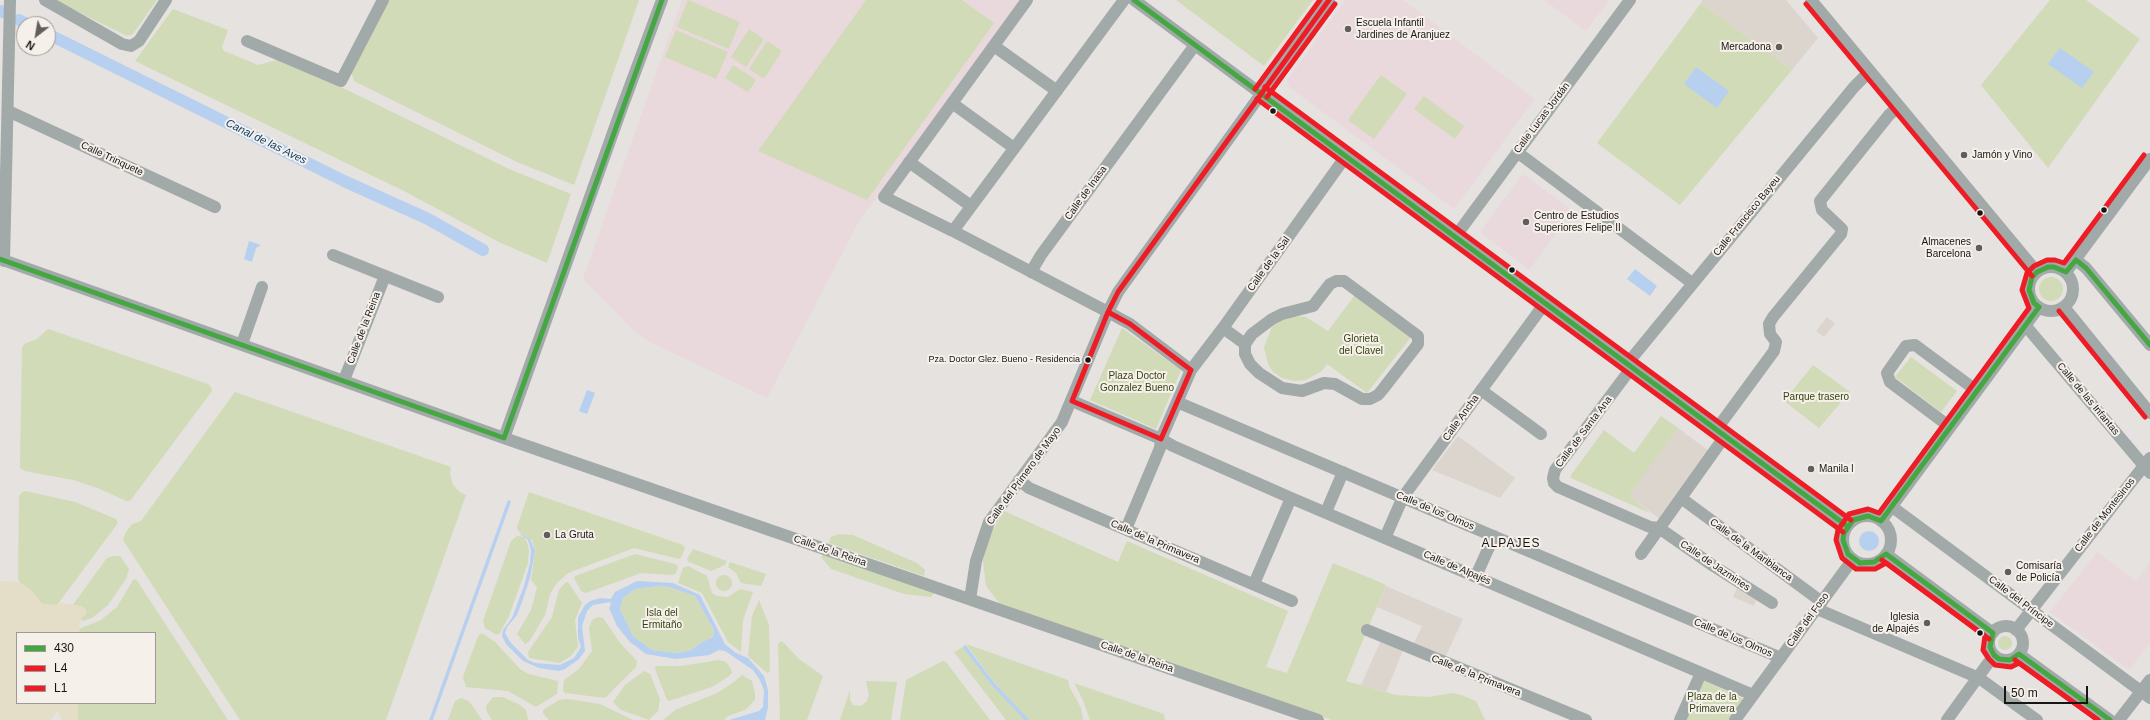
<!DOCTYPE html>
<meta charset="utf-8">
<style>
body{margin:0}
#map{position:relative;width:2150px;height:720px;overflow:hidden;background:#e5e2e0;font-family:Helvetica,sans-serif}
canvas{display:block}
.legend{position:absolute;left:16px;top:632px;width:140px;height:72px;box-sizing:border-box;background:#f6f0ea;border:1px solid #9d9994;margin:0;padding:5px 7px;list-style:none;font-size:12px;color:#181614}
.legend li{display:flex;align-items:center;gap:8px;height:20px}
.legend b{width:20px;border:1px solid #9d9994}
.north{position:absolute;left:16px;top:16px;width:40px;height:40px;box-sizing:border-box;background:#f6f0ea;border:1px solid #9d9994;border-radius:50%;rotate:211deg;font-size:11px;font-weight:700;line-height:16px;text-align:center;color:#181614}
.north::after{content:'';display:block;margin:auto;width:14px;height:18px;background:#605d5b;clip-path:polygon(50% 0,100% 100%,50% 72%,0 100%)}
.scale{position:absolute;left:2004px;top:686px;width:84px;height:18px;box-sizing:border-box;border:2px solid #181614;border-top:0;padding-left:5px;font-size:12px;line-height:14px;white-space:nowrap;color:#181614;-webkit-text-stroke:3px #f6f0ea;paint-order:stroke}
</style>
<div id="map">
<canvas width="2150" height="720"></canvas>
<ul class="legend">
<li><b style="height:5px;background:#45a742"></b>430</li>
<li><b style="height:5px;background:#ee1c25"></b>L4</li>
<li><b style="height:5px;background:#ee1c25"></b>L1</li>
</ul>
<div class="north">N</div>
<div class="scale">50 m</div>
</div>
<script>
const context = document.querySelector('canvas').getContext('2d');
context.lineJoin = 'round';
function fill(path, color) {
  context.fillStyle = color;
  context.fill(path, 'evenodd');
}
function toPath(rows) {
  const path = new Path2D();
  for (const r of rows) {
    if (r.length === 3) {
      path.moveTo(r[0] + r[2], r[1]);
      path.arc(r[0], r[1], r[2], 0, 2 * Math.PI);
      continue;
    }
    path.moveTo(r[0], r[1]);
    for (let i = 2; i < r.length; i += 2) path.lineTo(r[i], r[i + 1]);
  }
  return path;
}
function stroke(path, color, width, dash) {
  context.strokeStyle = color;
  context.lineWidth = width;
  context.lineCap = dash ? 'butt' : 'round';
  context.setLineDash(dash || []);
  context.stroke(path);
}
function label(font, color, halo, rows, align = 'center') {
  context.font = font + ' Helvetica,sans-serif';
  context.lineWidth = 4;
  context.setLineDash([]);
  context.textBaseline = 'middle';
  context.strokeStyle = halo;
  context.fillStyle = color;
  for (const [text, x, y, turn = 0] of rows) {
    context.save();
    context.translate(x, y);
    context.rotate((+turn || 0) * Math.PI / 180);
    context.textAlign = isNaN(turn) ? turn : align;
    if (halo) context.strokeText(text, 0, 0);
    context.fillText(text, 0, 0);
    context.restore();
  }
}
const built = toPath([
 [1702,0,1786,0,1818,38,1792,70,1701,3],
 [1827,317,1835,324,1824,337,1816,331],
 [1678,428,1709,451,1660,519,1628,495],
 [1458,436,1515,478,1500,498,1432,470],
 [1386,586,1463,619,1446,656,1414,643,1422,626,1377,607],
 [1737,588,1758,596,1754,606,1733,597],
 [1382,638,1404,648,1386,692,1361,685]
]);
const education = toPath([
 [682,0,1021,0,858,223,767,398,648,341,634,331,583,279],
 [1345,0,1403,0,1535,99,1454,209,1289,87,1287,80],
 [1544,0,1609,0,1586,31],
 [1523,174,1573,211,1529,270,1480,232],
 [2097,552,2136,581,2150,563,2150,643,2129,670,2050,612]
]);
const green = toPath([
 [54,0,157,0,133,34,127,36],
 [388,0,639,0,574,185,517,162,354,81,351,72],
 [688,0,740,22,729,49,677,27],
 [866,0,962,0,994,23,867,200,758,151],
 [1176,0,1313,0,1264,66],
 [2050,0,2086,0,2140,39,2048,168,1981,85],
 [1701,3,1792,70,1680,205,1597,143],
 [173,9,228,30,222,47,224,51,258,65,277,60,339,86,509,169,571,194,547,263,499,242,404,191,135,61],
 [749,29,764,39,746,67,731,57],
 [676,30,728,52,716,79,665,57],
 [767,41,782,51,764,79,749,69],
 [733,65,756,80,748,92,725,78],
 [1381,75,1407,94,1374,139,1348,120],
 [1424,96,1464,126,1455,139,1414,109],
 [2051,289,12],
 [1355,295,1411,337,1367,393,1327,364,1322,371,1306,380,1294,381,1282,378,1273,372,1268,364,1264,347,1272,327,1282,319,1293,316,1306,317,1328,331],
 [1122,328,1181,370,1156,429,1090,400],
 [48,329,208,384,211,387,212,391,130,501,126,501,100,489,73,480,25,471,20,468,22,348,24,344,37,339],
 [1911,357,1957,391,1941,412,1895,377],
 [1813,365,1850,392,1819,428,1784,401],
 [235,392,451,467,450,474,453,485,460,492,466,495,386,720,240,720,123,540,126,532,132,524,141,521],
 [1661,416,1678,428,1629,495,1650,513,1571,478,1571,475,1604,430,1634,453],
 [25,491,75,502,116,519,118,523,57,605,42,604,32,591,20,583,18,579,19,496,22,492],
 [529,492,683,545,685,548,682,556,679,559,634,548,568,573,556,584,550,594,545,615,529,642,525,644,517,634,531,610,537,587,531,580,535,551,532,540,518,531,517,527],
 [1004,511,1118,562,1127,541,1288,611,1266,667,1287,673,1333,563,1370,578,1386,585,1346,681,1396,695,1428,697,1452,693,1461,695,1476,701,1485,720,1332,720,999,603,986,586,983,561,990,535],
 [839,534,853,535,917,563,925,570,924,576,829,543,831,537],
 [517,536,524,537,527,542,529,550,528,563,509,616,500,633,497,635,485,628,483,621,511,541],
 [693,549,727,561,725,565,711,571,689,562,687,559],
 [635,554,675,564,678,566,676,573,673,575,641,573,586,593,581,591,574,578,575,576],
 [823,554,935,592,931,597,904,594,831,569,821,557],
 [114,556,120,556,129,569,126,579,108,605,92,618,82,621,81,617,87,613,72,606,107,558],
 [730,562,766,574,761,586,741,583,736,573,728,567],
 [688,566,707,576,712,593,717,596,728,597,740,589,753,592,743,620,741,652,728,642,702,593,678,583,683,568],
 [724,583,8],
 [136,579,228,720,78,720,78,703,155,703,155,633,79,633,79,629,101,620,117,607,133,580],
 [568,582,582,603,575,620,578,647,571,656,560,663,529,658,528,652,552,617,559,590,565,583],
 [659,586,669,587,695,596,714,630,713,637,700,643,692,650,676,653,652,650,633,636,620,609,623,598,635,589],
 [759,600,769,625,770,671,767,673,748,656,752,616],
 [598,617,603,618,620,643,637,661,636,667,605,698,565,693,563,691,564,680,579,669,592,651,589,628,592,620],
 [482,633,495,642,521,670,529,674,558,681,557,694,536,707,508,691,466,687,463,677,478,636],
 [2005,643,7],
 [781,641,783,642,799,659,823,676,807,720,780,720,778,644],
 [966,644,1068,680,1069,686,1081,708,1083,720,1029,720,994,682],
 [963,647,991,684,1025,720,1006,720,954,652],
 [719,660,726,662,731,669,732,673,728,677,712,687,669,701,667,700,655,669,656,666,681,666],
 [943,661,946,662,990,720,900,720,906,680],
 [644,671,650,674,660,699,658,711,649,720,621,710,613,702,625,685],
 [742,675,752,681,755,694,755,700,745,710,728,716,724,720,663,720,675,710,717,693,734,682],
 [1702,680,1744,699,1729,720,1685,720],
 [866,681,897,682,891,720,840,720,850,690,850,699,853,705,861,706,867,701,869,695],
 [1074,683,1164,714,1165,720,1090,720,1083,700],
 [493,697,503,697,520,705,526,710,528,720,492,720,487,712,486,706],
 [461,698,469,701,482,720,448,720,455,701],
 [568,699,600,704,633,720,549,720,543,713,543,710,559,700]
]);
const sand = toPath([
 [0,581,19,582,32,591,42,604,57,605,61,603,82,606,86,610,86,615,81,618,79,633,17,633,17,703,78,703,78,720,62,720,57,711,51,720,0,720]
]);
const water = toPath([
 [2060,48,2094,72,2082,88,2048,64],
 [1696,67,1729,91,1717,108,1684,84],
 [249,241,261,245,256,248,252,262,244,259],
 [1635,269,1657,286,1650,296,1627,279],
 [587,390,595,393,587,414,579,411],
 [1869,541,10],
 [520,533,530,539,535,551,530,578,522,602,517,615,507,627,505,633,511,643,528,660,535,663,560,665,574,658,581,647,578,638,578,617,585,605,590,601,601,598,611,599,615,592,637,581,673,583,700,595,725,644,736,653,748,658,764,676,768,690,768,707,765,720,729,720,759,711,763,707,764,690,760,680,753,670,725,651,719,650,709,655,676,659,646,654,630,642,617,626,609,608,611,605,610,602,593,605,587,611,582,626,585,651,579,659,565,669,559,671,539,668,523,661,506,644,502,636,503,630,512,618,524,586,530,563,531,550,528,540,520,534],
 [659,586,669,587,695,596,714,630,713,637,700,643,692,650,676,653,652,650,633,636,620,609,623,598,635,589]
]);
const stream = toPath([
 [965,647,993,684,1027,720],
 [431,720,509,502]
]);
const canal = toPath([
 [0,11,3,12],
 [19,20,27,24],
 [48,34,344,181,428,219,483,250]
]);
const minor = toPath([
 [45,0,122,44,131,46,139,41,166,0],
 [1027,0,884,197,953,231,1108,312,1130,324,1191,370,1161,439,1072,401],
 [1134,0,1847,526],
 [1811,0,2037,272],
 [247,41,341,81,383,0],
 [994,46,1057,91],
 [952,103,1014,148],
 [8,111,215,207],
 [1517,152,1692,283],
 [909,162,971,206],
 [953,231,1124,0],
 [1455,237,1630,0],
 [333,255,438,297],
 [0,259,504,438,1318,720],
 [2076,260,2086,268,2150,345],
 [4,261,10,0],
 [2051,289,22],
 [1031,272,1041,255,1195,45],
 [2066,272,2150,159],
 [2064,307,2150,413],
 [2025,325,2150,473],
 [1223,328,1245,344,1245,354,1250,364,1259,373,1282,388,1302,391,1324,383,1335,384,1362,399,1370,399,1378,395,1383,389,1418,344,1418,336,1344,281,1336,281,1330,284,1313,306,1282,314,1272,319,1252,334,1245,344],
 [242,344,262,287],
 [1627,364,1854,87,1870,71],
 [1632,367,1555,470,1553,478,1554,483,1558,487,1650,527,1659,528,1712,565,1772,603],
 [1191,370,1223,328,1346,156],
 [344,380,385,276],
 [1481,390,1541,434],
 [1177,402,1781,658],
 [1950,427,1890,382,1887,373,1906,346,1915,345,1977,391],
 [1716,430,1774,351,1776,342,1770,334,1769,324,1773,317,1841,234,1842,229,1822,210,1820,201,1889,115,1899,106],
 [504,438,620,113,662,0],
 [1019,480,1029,488,1292,601],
 [1681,498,1822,602],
 [1891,506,2150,698],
 [1326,512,1343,472],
 [1867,540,24],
 [1881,521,2039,307],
 [1126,529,1160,448,1161,439,1173,446,1291,498,1753,695],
 [1385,538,1403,497,1545,303],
 [1641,554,1725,436],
 [1886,554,1993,633],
 [1476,576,1494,536],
 [1254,584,1291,498],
 [970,599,976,561,989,522,1062,422,1108,312,1118,292,1329,0],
 [1817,609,1979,678,2037,720],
 [2006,643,17],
 [1367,630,1586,720],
 [2016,630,2150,458],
 [2019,654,2110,720],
 [1680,720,1701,673],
 [1735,720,1853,559],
 [1947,720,1994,655],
 [2119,720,2150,680]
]);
const bus1 = toPath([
 [1134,0,1847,526],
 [0,259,504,438],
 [504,438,662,0],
 [2110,720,2019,654,2010,660,1999,659,1994,655,1990,647,1993,633,1886,554,1874,562,1860,563,1848,554,1843,540,1844,533,1853,520,1868,516,1881,521,2039,307,2034,303,2029,290,2032,277,2037,272,2048,267,2054,267,2066,272,2076,260,2086,268,2150,345]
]);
const bus2 = toPath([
 [1806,4,2032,276],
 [1267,97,1335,4],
 [1257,99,1843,532],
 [2059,311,2145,417],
 [1882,560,1989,639],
 [2015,660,2098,720]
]);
const bus3 = toPath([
 [1265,87,1851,520],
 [1255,89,1320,0],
 [2098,720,2019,663,2011,667,1995,665,1989,659,1983,650,1985,636,1886,563,1875,569,1856,569,1842,558,1836,540,1838,530,1849,514,1868,509,1879,513,2029,308,2022,290,2027,273,2034,266,2047,260,2055,260,2064,263,2144,155]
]);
const bus4 = toPath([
 [1108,312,1130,324,1191,370,1161,439,1072,401,1108,312],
 [1108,312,1118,292,1329,0]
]);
const markers = [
 [1348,29,4,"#605d5b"],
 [1779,47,4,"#605d5b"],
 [1273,111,3.5,"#181614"],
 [1964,155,4,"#605d5b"],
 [2104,210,3.5,"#181614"],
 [1980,213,3.5,"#181614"],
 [1526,222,4,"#605d5b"],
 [1979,248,4,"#605d5b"],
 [1512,270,3.5,"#181614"],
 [1088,360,3.5,"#181614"],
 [1811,469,4,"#605d5b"],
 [547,535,4,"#605d5b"],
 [2008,572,4,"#605d5b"],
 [1927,623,4,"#605d5b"],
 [1980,633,3.5,"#181614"]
];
const busNames = [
 ["Pza. Doctor Glez. Bueno - Residencia",1080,360]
];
const poiNames = [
 ["Escuela Infantil",1356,23],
 ["Jardines de Aranjuez",1356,35],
 ["Mercadona",1771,47,"right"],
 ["Jamón y Vino",1972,155],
 ["Centro de Estudios",1534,216],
 ["Superiores Felipe II",1534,228],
 ["Almacenes",1971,242,"right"],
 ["Barcelona",1971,254,"right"],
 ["Manila l",1819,469],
 ["La Gruta",555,535],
 ["Comisaría",2016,566],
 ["de Policía",2016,578],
 ["Iglesia",1919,617,"right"],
 ["de Alpajés",1919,629,"right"]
];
const streetNames = [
 ["Calle Lucas Jordán",1542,118,-53],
 ["Calle Trinquete",112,159,25],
 ["Calle de Inasa",1086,193,-54],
 ["Calle Francisco Bayeu",1747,216,-51],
 ["Calle de la Sal",1269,264,-54],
 ["Calle de la Reina",364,328,-69],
 ["Calle de las Infantas",2088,399,50],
 ["Calle Ancha",1461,418,-54],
 ["Calle de Santa Ana",1584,432,-53],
 ["Calle del Primero de Mayo",1024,476,-54],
 ["Calle de los Olmos",1435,511,23],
 ["Calle de Montesinos",2105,515,-52],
 ["Calle de la Primavera",1155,542,23],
 ["Calle de la Mariblanca",1751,550,36],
 ["Calle de la Reina",830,551,19],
 ["Calle de Jazmines",1715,566,34],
 ["Calle de Alpajés",1457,568,23],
 ["Calle del Príncipe",2021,602,37],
 ["Calle del Foso",1808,620,-54],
 ["Calle de los Olmos",1733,638,23],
 ["Calle de la Reina",1137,657,19],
 ["Calle de la Primavera",1476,676,22]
];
const parkNames = [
 ["Glorieta",1361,339],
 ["del Clavel",1361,351],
 ["Plaza Doctor",1137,376],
 ["Gonzalez Bueno",1137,388],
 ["Parque trasero",1816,397],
 ["Isla del",662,613],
 ["Ermitaño",662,625],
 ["Plaza de la",1712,697],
 ["Primavera",1712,709]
];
const waterNames = [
 ["Canal de las Aves",266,142,26]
];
const quarterNames = [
 ["ALPAJES",1511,544]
];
fill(built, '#dcd5ce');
fill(education, '#e9d9dc');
fill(green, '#d1dbb7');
fill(sand, '#e4dec8');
fill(water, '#b7d0ef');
stroke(stream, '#b7d0ef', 3.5);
stroke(canal, '#b7d0ef', 12);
stroke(minor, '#a2a9a9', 12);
stroke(bus1, '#45a742', 5);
stroke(bus2, '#ee1c25', 5);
stroke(bus3, '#ee1c25', 5);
stroke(bus4, '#ee1c25', 5);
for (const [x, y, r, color] of markers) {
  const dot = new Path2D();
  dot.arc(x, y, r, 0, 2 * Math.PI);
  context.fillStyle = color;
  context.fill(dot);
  stroke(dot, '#f6f0ea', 1.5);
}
label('9px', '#181614', '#f6f0ea', busNames, 'right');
label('10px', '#181614', '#f6f0ea', poiNames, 'left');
label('10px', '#181614', '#f6f0ea', streetNames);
label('10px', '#354310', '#f6f0ea', parkNames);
label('italic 11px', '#0e3f71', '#f6f0ea', waterNames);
context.letterSpacing = '1px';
label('12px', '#181614', '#f6f0ea', quarterNames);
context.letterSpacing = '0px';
</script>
